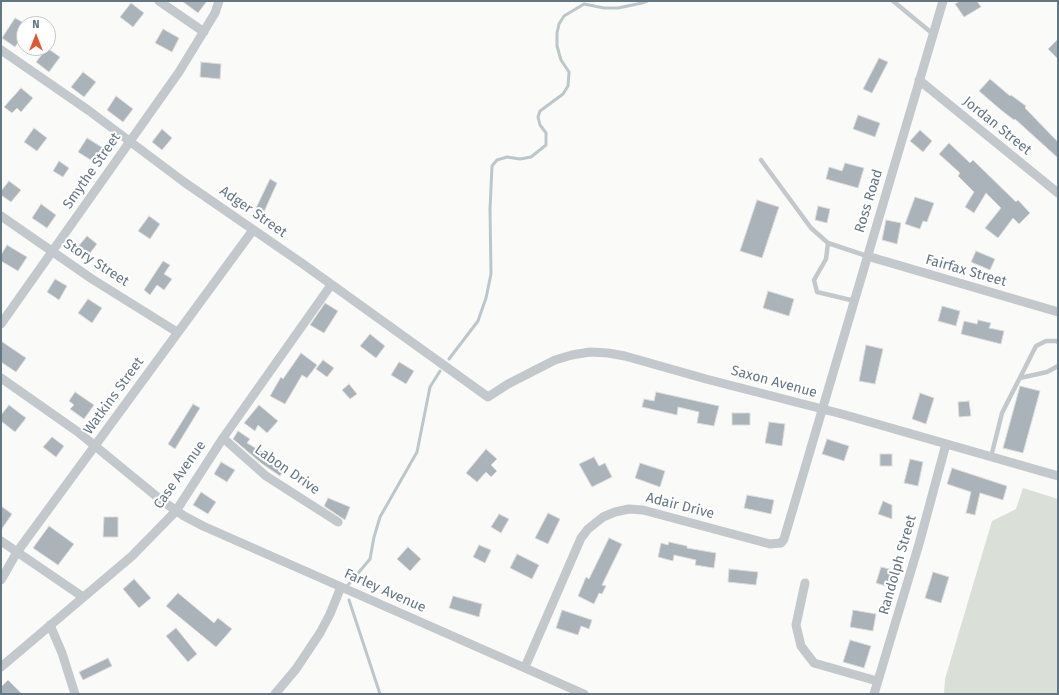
<!DOCTYPE html>
<style>
body{margin:0}
#map{position:relative;width:1059px;height:695px;overflow:hidden;background:#fafaf8;font-family:"Fira Sans",sans-serif}
canvas{display:block}
.frame{position:absolute;inset:0;border:2px solid #657683;pointer-events:none}
.north{position:absolute;left:16px;top:16px;width:40px;height:40px;box-sizing:border-box;background:#fff;border:1px solid #c1c8cd;border-radius:50%;rotate:0deg;font-size:11px;font-weight:700;line-height:16px;text-align:center;color:#657683}
.north::after{content:'';display:block;margin:auto;width:14px;height:18px;background:#e4572e;clip-path:polygon(50% 0,100% 100%,50% 72%,0 100%)}
</style>
<div id="map">
<canvas width="1059" height="695"></canvas>
<div class="frame"></div>
<div class="north">N</div>
</div>
<script>
const context = document.querySelector('canvas').getContext('2d');
context.lineJoin = 'round';
function fill(path, color) {
  context.fillStyle = color;
  context.fill(path, 'evenodd');
}
function toPath(rows) {
  const path = new Path2D();
  for (const r of rows) {
    path.moveTo(r[0], r[1]);
    for (let i = 2; i < r.length; i += 2) path.lineTo(r[i], r[i + 1]);
  }
  return path;
}
function stroke(path, color, width, dash) {
  context.strokeStyle = color;
  context.lineWidth = width;
  context.lineCap = dash ? 'butt' : 'round';
  context.setLineDash(dash || []);
  context.stroke(path);
}
function label(font, color, halo, rows, align = 'center') {
  context.font = font + ' "Fira Sans",sans-serif';
  context.lineWidth = 4;
  context.setLineDash([]);
  context.textBaseline = 'middle';
  context.strokeStyle = halo;
  context.fillStyle = color;
  for (const [text, x, y, turn = 0] of rows) {
    context.save();
    context.translate(x, y);
    context.rotate((+turn || 0) * Math.PI / 180);
    context.textAlign = isNaN(turn) ? turn : align;
    if (halo) context.strokeText(text, 0, 0);
    context.fillText(text, 0, 0);
    context.restore();
  }
}
const green = toPath([
 [1023,488,1058,499,1058,694,944,694,945,679,992,521,1016,509]
]);
const stream = toPath([
 [449,359,478,321,486,298,491,274,490,209,492,166,497,160,507,157,520,159,531,157,546,145,546,133,540,125,538,117,540,111,563,94,568,86,569,72,561,60,557,46,557,33,559,24,564,16,584,4,604,8,618,8,642,3,647,1],
 [348,585,370,559,374,537,380,517,417,452,430,387,440,371],
 [349,600,380,694]
]);
const building = toPath([
 [182,1,207,1,198,13,182,1],
 [960,1,977,1,981,7,964,17,955,4,960,1],
 [131,3,144,13,133,27,120,17,131,3],
 [15,18,24,23,24,34,15,47,2,38,15,18],
 [163,29,179,38,172,52,155,43,163,29],
 [1058,39,1058,59,1048,49,1058,39],
 [47,48,60,57,49,72,36,62,47,48],
 [879,58,888,62,872,93,863,89,879,58],
 [201,62,221,64,220,79,200,77,201,62],
 [83,72,96,82,84,97,71,87,83,72],
 [990,79,1010,96,1011,95,1026,106,1025,108,1058,142,1058,158,1015,119,1014,120,1001,110,979,91,990,79],
 [21,88,33,98,21,112,17,108,12,113,4,107,21,88],
 [116,96,133,109,123,122,107,110,116,96],
 [858,115,880,123,875,137,853,129,858,115],
 [34,128,47,138,37,151,24,142,34,128],
 [162,129,172,138,162,150,152,142,162,129],
 [920,130,932,141,923,152,910,141,920,130],
 [87,138,103,148,94,162,78,152,87,138],
 [949,143,970,163,973,160,1016,202,1018,200,1030,213,1019,224,1013,218,998,238,985,228,1001,208,986,193,974,213,965,207,974,192,958,176,960,173,939,154,949,143],
 [59,161,69,168,63,177,53,171,59,161],
 [845,163,864,168,858,188,826,179,829,167,842,171,845,163],
 [270,179,277,183,263,214,255,210,270,179],
 [9,181,21,190,11,202,1,195,1,191,9,181],
 [915,197,934,203,927,222,923,221,920,229,905,224,915,197],
 [757,200,779,207,762,258,740,251,757,200],
 [41,204,56,215,47,228,32,218,41,204],
 [818,206,830,209,827,223,815,220,818,206],
 [149,216,160,224,150,239,138,231,149,216],
 [886,220,901,223,897,244,882,240,886,220],
 [87,236,97,244,87,257,76,249,87,236],
 [7,245,27,257,18,271,1,261,1,255,7,245],
 [976,251,995,259,990,270,971,262,976,251],
 [163,261,170,265,164,274,172,279,164,290,157,285,150,295,144,290,163,261],
 [55,279,67,286,59,300,47,292,55,279],
 [768,291,794,299,789,316,763,308,768,291],
 [88,299,102,308,92,323,78,313,88,299],
 [325,303,338,311,324,333,310,325,325,303],
 [942,306,960,311,956,326,938,321,942,306],
 [978,320,991,323,989,328,1004,331,1001,344,961,334,964,321,977,324,978,320],
 [370,334,385,346,376,358,360,346,370,334],
 [1,341,26,358,16,372,1,362,1,341],
 [866,345,883,349,875,384,859,381,866,345],
 [301,353,317,365,307,378,302,375,285,404,270,396,281,377,283,379,301,353],
 [323,360,334,368,327,377,316,369,323,360],
 [399,362,414,371,406,384,391,375,399,362],
 [349,384,357,394,350,399,342,390,349,384],
 [1020,386,1040,391,1023,453,1003,448,1020,386],
 [75,392,94,405,84,419,70,409,74,405,69,401,75,392],
 [656,392,719,406,714,426,697,423,699,412,678,407,677,415,642,407,644,399,654,401,656,392],
 [920,393,934,398,926,424,912,419,920,393],
 [969,401,971,416,959,417,958,402,969,401],
 [193,404,200,408,175,449,168,444,193,404],
 [9,405,26,418,15,432,1,421,1,415,9,405],
 [259,405,278,421,267,433,258,425,255,431,244,423,259,405],
 [732,413,750,413,750,425,732,425,732,413],
 [769,422,785,424,782,446,765,443,769,422],
 [238,431,250,439,247,443,286,466,280,476,261,463,233,439,238,431],
 [52,437,64,446,56,457,43,447,52,437],
 [827,439,849,446,844,461,822,454,827,439],
 [486,449,497,459,491,465,497,471,491,477,486,472,477,482,466,473,486,449],
 [880,454,892,454,892,466,880,466,880,454],
 [594,457,599,466,605,463,612,477,592,487,579,464,594,457],
 [910,459,923,462,918,486,904,483,910,459],
 [221,462,235,470,227,482,214,474,221,462],
 [640,463,665,471,660,487,635,478,640,463],
 [952,468,1007,486,1003,500,980,493,975,515,966,513,971,492,947,484,952,468],
 [201,492,216,502,208,514,193,505,201,492],
 [747,495,774,500,771,514,744,508,747,495],
 [328,498,350,507,345,520,324,506,328,498],
 [883,501,892,505,892,519,878,514,883,501],
 [1,506,12,514,1,530,1,506],
 [548,513,560,519,548,544,535,538,548,513],
 [499,514,509,519,501,533,491,527,499,514],
 [104,517,118,517,118,537,103,537,104,517],
 [49,526,74,544,58,565,33,548,49,526],
 [609,538,622,544,602,585,606,586,602,594,599,593,594,604,578,596,586,577,589,579,609,538],
 [669,542,687,546,687,548,716,553,714,568,695,565,696,560,674,555,673,561,658,557,661,543,668,545,669,542],
 [479,545,491,550,485,563,473,557,479,545],
 [408,547,421,559,410,571,397,559,408,547],
 [517,554,539,565,532,579,510,568,517,554],
 [881,567,897,571,892,588,876,583,881,567],
 [729,569,758,572,756,585,728,582,729,569],
 [933,572,949,577,941,603,925,598,933,572],
 [134,579,151,598,139,608,123,589,134,579],
 [178,593,214,623,218,618,232,629,216,647,166,606,178,593],
 [453,596,482,604,479,617,449,608,453,596],
 [562,610,592,620,589,629,581,626,578,635,556,628,562,610],
 [853,610,876,614,873,631,850,627,853,610],
 [176,628,197,654,188,662,166,636,176,628],
 [850,640,871,646,864,668,843,662,850,640],
 [108,658,112,666,83,680,79,672,108,658],
 [8,680,22,694,1,694,1,687,8,680]
]);
const lane = toPath([
 [893,1,933,34],
 [761,160,811,228,828,243,826,259,814,280,817,292,855,301],
 [828,243,867,256],
 [1020,378,1047,372,1058,366],
 [991,457,1002,413,1036,346,1046,341,1056,341,1058,342]
]);
const street = toPath([
 [159,1,204,32],
 [1,50,88,110,184,182,303,264,488,397,508,384,555,360,572,355,590,352,608,353,625,356,706,379,842,414,1058,476],
 [919,80,1058,193],
 [1,216,92,279,177,332],
 [867,256,1058,312],
 [1,324,179,72,215,13,219,1],
 [1,378,78,432,161,500,184,516,203,526,584,694],
 [223,438,266,476,338,522],
 [1,541,83,597],
 [1,580,17,552,253,230],
 [805,583,796,625,801,646,814,663,877,681],
 [50,625,62,653,75,694],
 [1,667,132,556,176,511,223,438,331,285],
 [525,667,581,538,588,529,603,517,615,512,629,509,643,510,770,544,781,543,784,539,943,1],
 [275,694,296,669,320,633,330,614,341,587],
 [874,694,919,544,946,444]
]);
const streetNames = [
 ["Jordan Street",997,126,39],
 ["Smythe Street",92,171,-55],
 ["Ross Road",869,201,-73],
 ["Adger Street",253,212,35],
 ["Story Street",96,263,33],
 ["Fairfax Street",966,271,16],
 ["Saxon Avenue",774,382,15],
 ["Watkins Street",114,396,-54],
 ["Labon Drive",287,470,35],
 ["Case Avenue",180,475,-55],
 ["Adair Drive",680,506,14],
 ["Randolph Street",898,565,-74],
 ["Farley Avenue",385,591,24]
];
fill(green, '#dadfd7');
stroke(stream, '#bbc7cb', 3);
fill(building, '#aab3b9');
stroke(building, '#dcdcda', 1);
stroke(lane, '#c3c8cc', 4.5);
stroke(street, '#c3c8cc', 9);
label('14px', '#657683', '#fff', streetNames);
</script>
